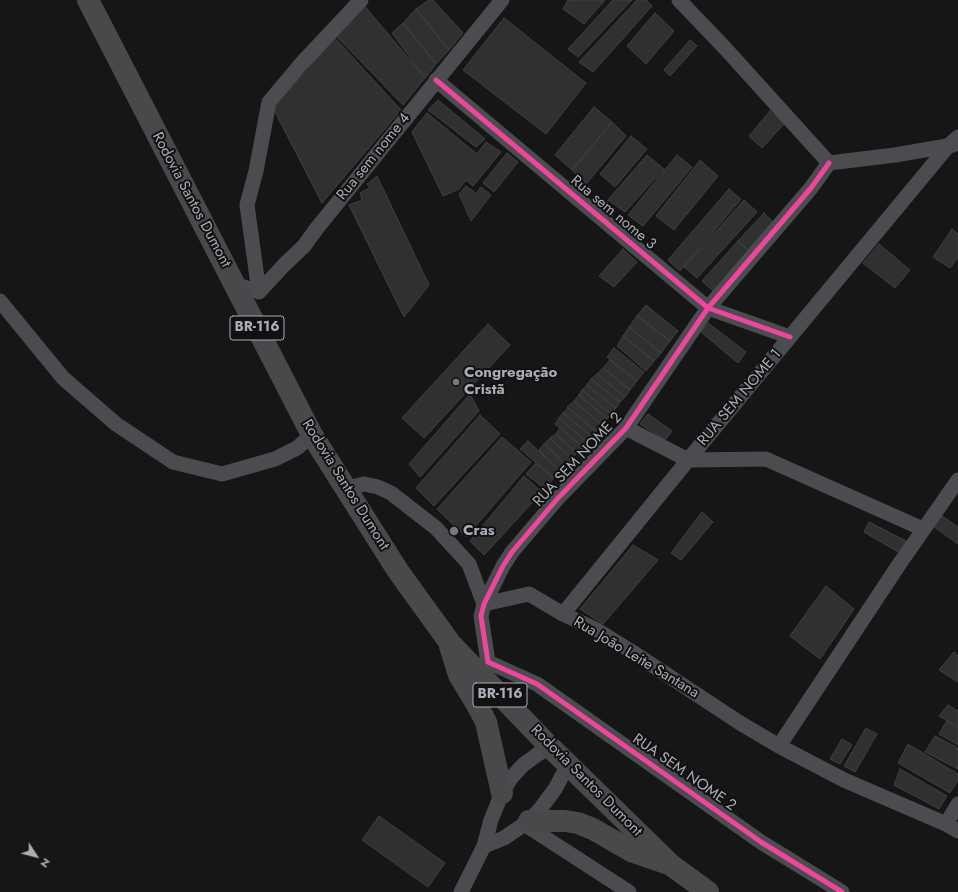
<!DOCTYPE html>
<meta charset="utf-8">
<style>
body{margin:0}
#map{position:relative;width:958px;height:892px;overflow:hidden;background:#161616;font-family:Jost,sans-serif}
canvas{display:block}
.north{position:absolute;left:16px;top:836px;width:40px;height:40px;-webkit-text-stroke:3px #111112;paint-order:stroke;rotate:126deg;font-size:11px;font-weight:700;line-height:16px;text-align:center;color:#a9aeb6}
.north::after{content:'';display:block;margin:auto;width:14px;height:18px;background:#a9aeb6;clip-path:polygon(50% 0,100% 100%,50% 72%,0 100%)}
</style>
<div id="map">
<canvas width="958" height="892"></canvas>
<div class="north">N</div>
</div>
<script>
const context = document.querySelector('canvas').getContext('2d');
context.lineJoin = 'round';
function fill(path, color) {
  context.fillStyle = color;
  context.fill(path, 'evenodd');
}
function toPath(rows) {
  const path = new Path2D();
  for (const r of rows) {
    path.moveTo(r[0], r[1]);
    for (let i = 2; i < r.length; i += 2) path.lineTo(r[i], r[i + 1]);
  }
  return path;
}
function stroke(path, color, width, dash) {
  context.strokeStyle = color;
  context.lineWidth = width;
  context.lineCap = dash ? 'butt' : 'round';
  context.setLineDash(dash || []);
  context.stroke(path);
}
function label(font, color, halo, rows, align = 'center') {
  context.font = font + ' Jost,sans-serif';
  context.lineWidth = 4;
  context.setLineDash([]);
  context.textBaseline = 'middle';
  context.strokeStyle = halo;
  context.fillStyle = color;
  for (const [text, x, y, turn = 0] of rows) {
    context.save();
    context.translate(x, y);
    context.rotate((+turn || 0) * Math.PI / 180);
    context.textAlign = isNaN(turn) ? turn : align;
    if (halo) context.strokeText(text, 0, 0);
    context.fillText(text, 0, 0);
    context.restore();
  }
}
const building = toPath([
 [429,0,433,0,463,33,449,50,416,9,429,0],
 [568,0,605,0,584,24,563,9,568,0],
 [613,0,632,0,578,57,568,49,613,0],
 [637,0,646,0,652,6,593,72,579,62,637,0],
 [363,4,425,78,403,105,336,36,363,4],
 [416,9,449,50,436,64,403,23,416,9],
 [655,13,674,31,646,64,627,46,655,13],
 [504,18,586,83,546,134,463,70,504,18],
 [403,23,436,64,425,78,392,33,403,23],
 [335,38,401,110,322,203,273,108,335,38],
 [690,40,697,46,670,76,664,70,690,40],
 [438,100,485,139,476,147,428,110,438,100],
 [594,107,612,122,572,170,555,155,594,107],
 [770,111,784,124,762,148,749,136,770,111],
 [427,113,477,154,486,142,501,152,473,186,466,180,459,189,443,196,412,132,427,113],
 [612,122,626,136,586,184,572,170,612,122],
 [631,136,647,149,615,187,600,174,631,136],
 [507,153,518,162,494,192,483,183,507,153],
 [647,155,664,169,625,212,608,200,647,155],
 [677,155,692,167,643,226,628,215,677,155],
 [700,160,718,176,674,230,656,216,700,160],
 [377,176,429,285,404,317,349,205,362,200,360,193,370,188,367,184,377,176],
 [466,186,476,193,481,187,491,195,471,221,459,194,466,186],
 [729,189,741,199,680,271,668,260,729,189],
 [744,200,757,212,697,278,684,267,744,200],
 [764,213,774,223,749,251,738,241,764,213],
 [952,229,958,234,958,258,950,268,933,257,952,229],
 [738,241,749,251,713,291,702,281,738,241],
 [879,244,910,270,895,288,863,263,879,244],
 [623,249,637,262,614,287,599,276,623,249],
 [646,305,678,331,670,341,637,316,646,305],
 [637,316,670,341,661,353,629,327,637,316],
 [708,323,746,352,738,363,701,332,708,323],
 [488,324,510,345,424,438,402,418,488,324],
 [629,327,661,353,654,361,623,336,629,327],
 [623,336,654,361,646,371,617,346,623,336],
 [614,348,644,372,637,381,607,357,614,348],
 [610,360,637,381,630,390,603,368,610,360],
 [603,368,630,390,625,397,597,374,603,368],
 [597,374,625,397,620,402,591,379,597,374],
 [591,379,620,402,616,408,587,385,591,379],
 [587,385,616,408,611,414,582,390,587,385],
 [582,390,611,414,607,419,579,395,582,390],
 [470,394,479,411,420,477,409,464,470,394],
 [579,395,607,419,602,425,574,401,579,395],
 [574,401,602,425,596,431,567,407,574,401],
 [568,408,596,431,592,437,563,413,568,408],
 [563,413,592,437,587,442,559,418,563,413],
 [648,414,672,431,665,440,640,424,648,414],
 [480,415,500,434,434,506,416,488,480,415],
 [559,418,587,442,583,447,555,424,559,418],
 [560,428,583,447,577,453,556,434,560,428],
 [556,434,577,453,572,459,550,438,556,434],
 [502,437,531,462,466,537,437,509,502,437],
 [550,438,572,459,566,465,544,444,550,438],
 [528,441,560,471,554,478,520,449,528,441],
 [544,444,566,465,560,471,539,450,544,444],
 [536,463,554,478,545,489,526,474,536,463],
 [524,476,542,492,484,555,470,541,524,476],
 [702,512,713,522,681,560,671,553,702,512],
 [942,516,958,527,958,544,934,527,942,516],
 [869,522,906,541,898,552,864,532,869,522],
 [633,545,658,560,603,624,580,609,633,545],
 [826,586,854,609,820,659,790,636,826,586],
 [954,652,958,656,958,682,939,670,954,652],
 [948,705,958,711,958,727,939,716,948,705],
 [947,720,958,728,958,745,939,734,947,720],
 [866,728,877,734,855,772,844,766,866,728],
 [935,736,958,748,958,769,925,752,935,736],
 [842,739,852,745,840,764,830,759,842,739],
 [908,744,958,774,958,780,950,793,898,763,908,744],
 [900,769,947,796,939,809,894,785,900,769],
 [379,816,445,863,428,887,362,840,379,816]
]);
const street = toPath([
 [679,0,724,47,829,163,895,155,953,145],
 [436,80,708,308,790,337],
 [829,163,811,188,708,308,626,428,558,498,512,552,503,566,484,604,481,616,488,662,537,684,761,842,842,892],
 [235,284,259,292,284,265,304,246,317,228,502,0],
 [259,292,247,205,256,171,269,102,301,64,361,0],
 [0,301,63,378,116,424,173,462,222,474,275,459,297,448,312,435],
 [626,428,688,460,766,459,923,529],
 [345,489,364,484,378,487,391,493,436,528,469,564,484,604,529,594,563,614,597,630,634,653,740,723,779,746,844,780,946,824,958,831],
 [563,614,688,460,949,145,958,137],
 [779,746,898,566,958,480],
 [524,824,629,892],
 [946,824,958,804],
 [484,846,504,838,529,821,541,808,555,789,568,765],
 [461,892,484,846,491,820,502,793,511,778,523,765,538,754,550,747]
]);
const highway = toPath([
 [88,0,312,435,398,571,450,643,550,747,671,865,708,892],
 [450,646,459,675,476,703,486,722,502,793],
 [529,821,565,821,578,823,593,829,631,851,666,863]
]);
const cycleway = toPath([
 [436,80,708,308,790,337],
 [829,163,811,188,708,308,626,428,558,498,512,552,503,566,484,604,481,616,488,662,537,684,761,842,842,892]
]);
const markers = [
 [456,382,4,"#76797e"],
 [454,531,5,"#76797e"]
];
const shields = [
 [257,328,54],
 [500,695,54]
];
const shieldNames = [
 ["BR-116",257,328],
 ["BR-116",500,695]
];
const streetNames = [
 ["Rua sem nome 4",374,157,-51],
 ["Rodovia Santos Dumont",191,200,62],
 ["Rua sem nome 3",613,213,40],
 ["RUA SEM NOME 1",740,398,-50],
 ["RUA SEM NOME 2",578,460,-47],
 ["Rodovia Santos Dumont",345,485,58],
 ["Rua João Leite Santana",636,658,31],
 ["RUA SEM NOME 2",684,773,35],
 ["Rodovia Santos Dumont",586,781,45]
];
const poiNames = [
 ["Congregação",464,373],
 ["Cristã",464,390],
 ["Cras",463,531]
];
fill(building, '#2f3030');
stroke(building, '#3f4042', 1);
stroke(street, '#4b4c4f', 15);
stroke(highway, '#48494b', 22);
stroke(cycleway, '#ed469a', 5);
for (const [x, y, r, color] of markers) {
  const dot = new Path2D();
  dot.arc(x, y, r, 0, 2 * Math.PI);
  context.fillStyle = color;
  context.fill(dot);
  stroke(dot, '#111112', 1.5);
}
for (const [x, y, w] of shields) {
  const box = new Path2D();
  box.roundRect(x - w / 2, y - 12, w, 24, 3);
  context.fillStyle = '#111112';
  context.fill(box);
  stroke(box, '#a9aeb6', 1);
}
label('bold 14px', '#a9aeb6', null, shieldNames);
label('15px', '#a9aeb6', '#111112', streetNames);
label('bold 15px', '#a9aeb6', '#111112', poiNames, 'left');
</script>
